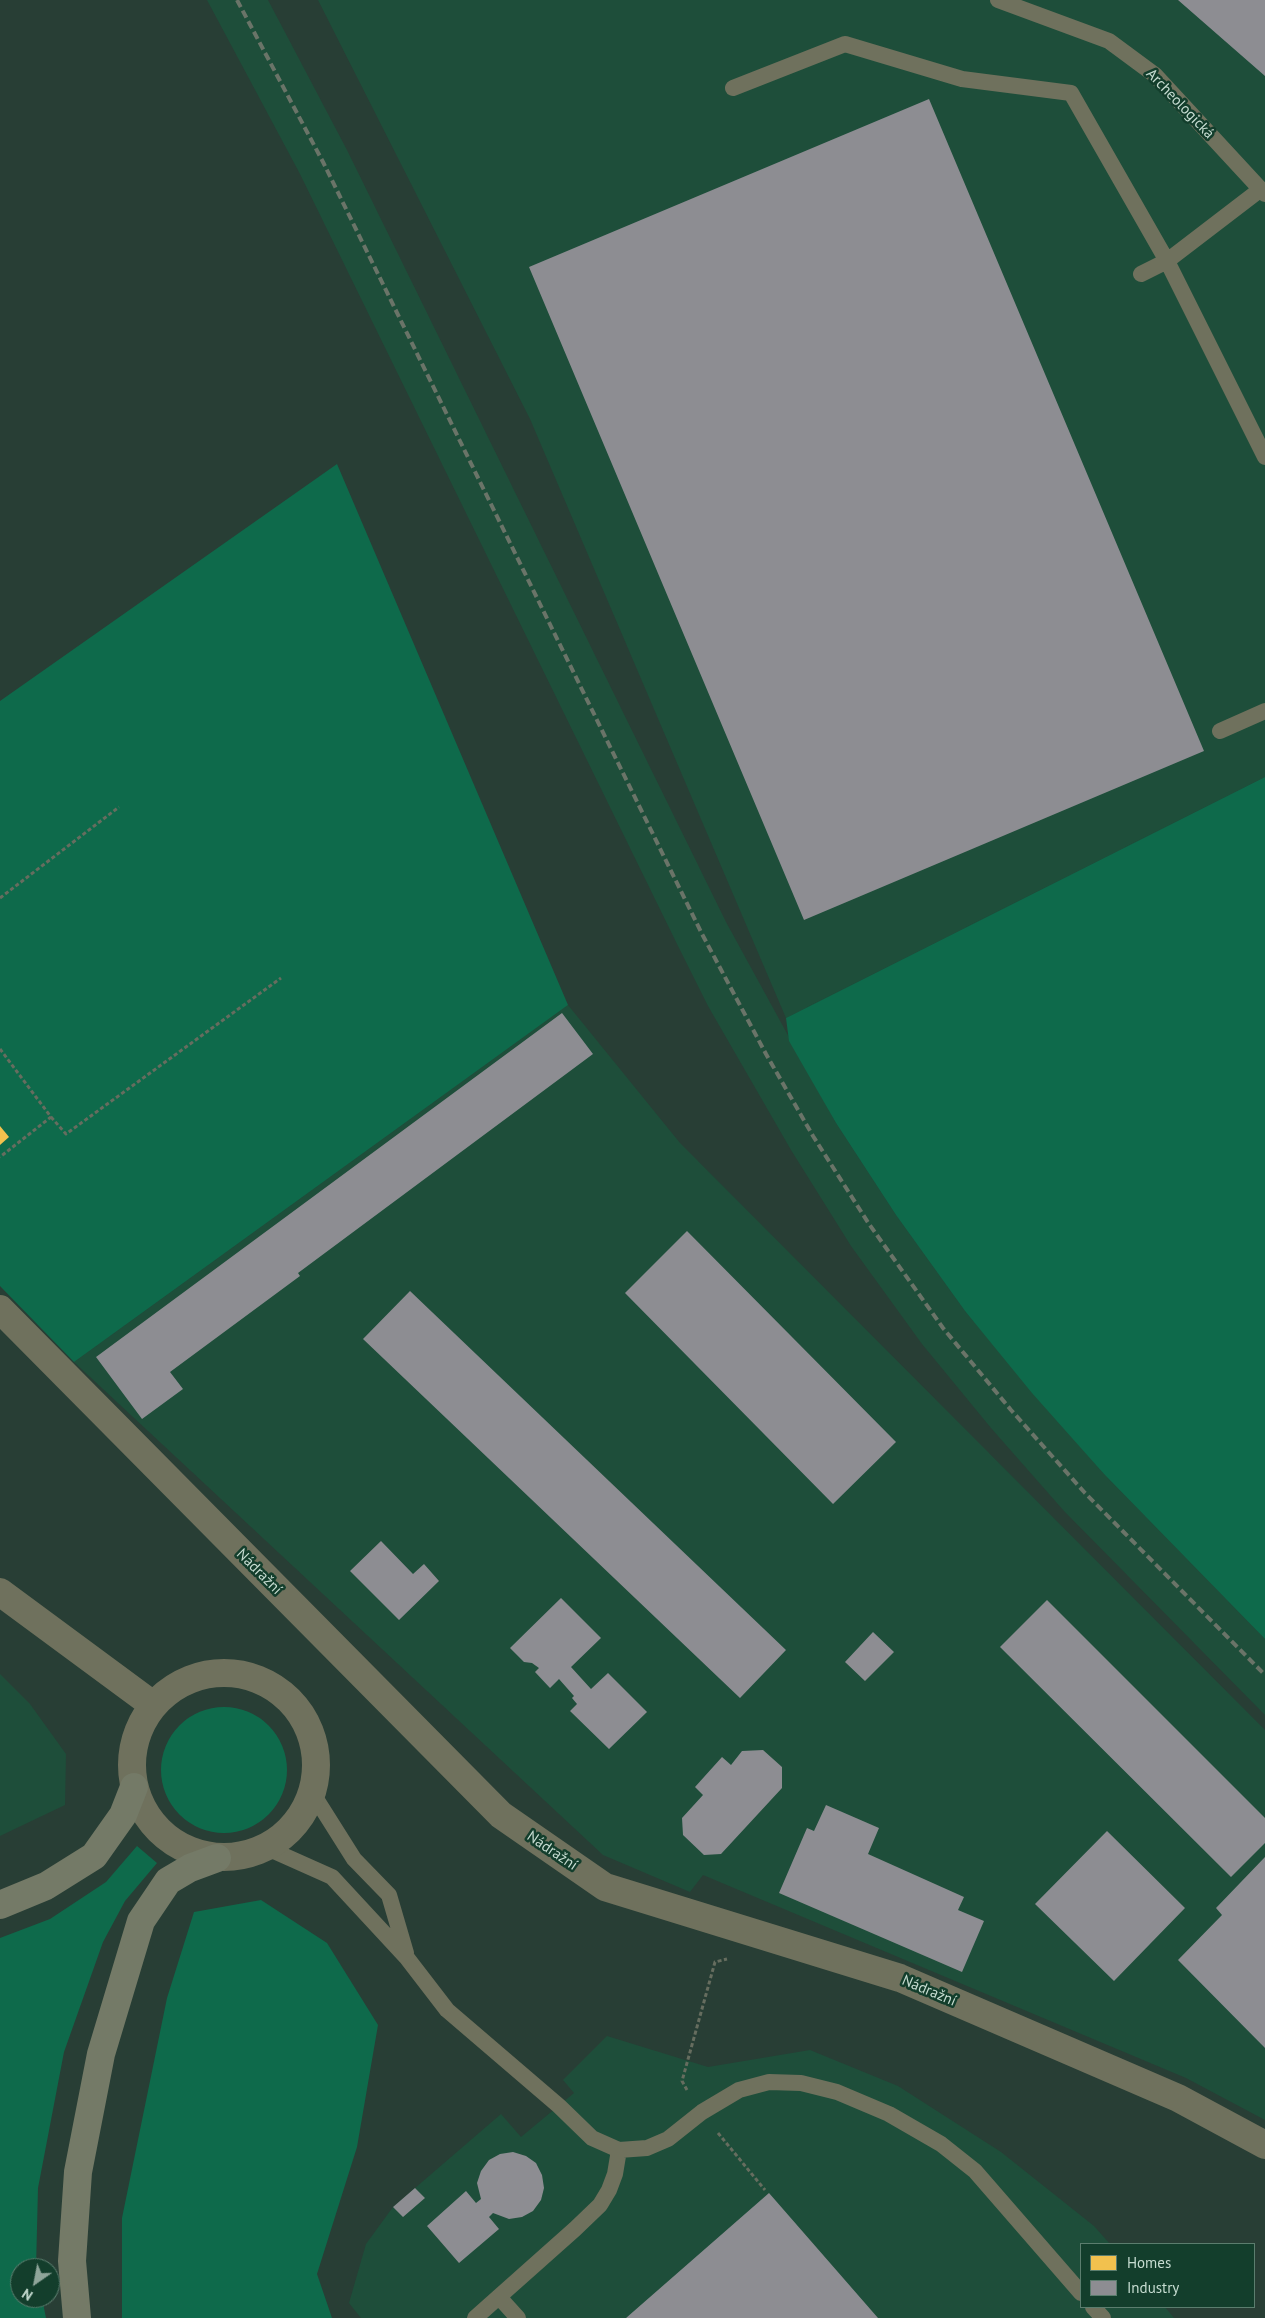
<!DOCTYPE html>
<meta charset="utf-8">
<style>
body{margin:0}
#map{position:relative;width:1265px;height:2318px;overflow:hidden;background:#283e35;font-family:"PT Sans",sans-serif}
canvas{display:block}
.legend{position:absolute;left:1080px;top:2243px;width:175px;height:65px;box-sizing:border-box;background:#133e2c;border:1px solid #5b7d6e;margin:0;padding:6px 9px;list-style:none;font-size:15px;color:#c6dcd1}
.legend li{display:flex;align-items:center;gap:10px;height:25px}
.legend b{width:25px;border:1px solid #5b7d6e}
.north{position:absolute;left:10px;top:2258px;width:50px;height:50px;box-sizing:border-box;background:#133e2c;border:1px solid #5b7d6e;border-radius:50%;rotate:213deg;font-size:14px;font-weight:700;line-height:20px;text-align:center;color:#c6dcd1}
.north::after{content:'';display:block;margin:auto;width:18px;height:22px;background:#8fa59a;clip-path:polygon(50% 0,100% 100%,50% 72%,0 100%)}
</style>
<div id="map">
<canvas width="1265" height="2318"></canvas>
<ul class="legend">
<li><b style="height:14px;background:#f2c14e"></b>Homes</li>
<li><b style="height:14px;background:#8d8d92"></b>Industry</li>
</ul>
<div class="north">N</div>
</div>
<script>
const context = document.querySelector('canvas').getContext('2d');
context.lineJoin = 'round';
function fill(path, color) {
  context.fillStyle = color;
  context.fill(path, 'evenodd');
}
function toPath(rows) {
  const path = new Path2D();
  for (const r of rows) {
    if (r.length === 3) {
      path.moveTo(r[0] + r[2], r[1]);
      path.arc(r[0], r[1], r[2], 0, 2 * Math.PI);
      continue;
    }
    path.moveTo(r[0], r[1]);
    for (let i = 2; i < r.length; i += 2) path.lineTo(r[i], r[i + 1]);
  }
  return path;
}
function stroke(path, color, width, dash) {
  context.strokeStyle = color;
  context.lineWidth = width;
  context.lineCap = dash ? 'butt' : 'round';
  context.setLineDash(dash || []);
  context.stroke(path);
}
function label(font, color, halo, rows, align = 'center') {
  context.font = font + ' "PT Sans",sans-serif';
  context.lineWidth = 5;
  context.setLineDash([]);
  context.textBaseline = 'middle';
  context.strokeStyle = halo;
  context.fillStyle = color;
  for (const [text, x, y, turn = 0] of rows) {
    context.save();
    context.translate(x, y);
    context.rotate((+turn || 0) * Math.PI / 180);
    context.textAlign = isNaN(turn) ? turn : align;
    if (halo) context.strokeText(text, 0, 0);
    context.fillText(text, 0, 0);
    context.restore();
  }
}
const built = toPath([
 [207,0,268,0,347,150,726,922,836,1123,896,1215,965,1311,1104,1474,1265,1639,1265,1715,1064,1511,991,1428,922,1344,851,1246,791,1150,708,1006,678,946,300,174],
 [318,0,1265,0,1265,777,786,1018,530,419],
 [568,1005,680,1143,1265,1730,1265,2120,1186,2078,703,1875,690,1892,603,1855,74,1362],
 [0,1674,30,1704,66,1754,65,1805,0,1836],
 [607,2036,708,2067,810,2050,898,2086,1001,2152,1094,2226,1110,2244,1081,2244,1081,2307,1165,2307,1174,2318,361,2318,349,2303,366,2244,393,2207,501,2114,521,2137,574,2093,563,2080]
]);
const green = toPath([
 [337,464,568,1005,74,1362,0,1286,0,701],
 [1265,777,1265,1639,1104,1474,1032,1393,965,1311,896,1215,836,1123,789,1041,786,1018],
 [224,1770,63],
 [137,1846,157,1863,125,1901,103,1942,64,2052,38,2188,36,2268,20,2268,20,2298,42,2298,46,2318,0,2318,0,1938,50,1919,106,1882],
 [261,1900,327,1943,378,2025,357,2147,317,2274,332,2318,122,2318,122,2218,167,1998,194,1912]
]);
const homes = toPath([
 [0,1126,9,1137,0,1145]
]);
const industry = toPath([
 [1178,0,1265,0,1265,76],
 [929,99,1204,751,804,920,529,267],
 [562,1013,593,1054,298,1273,300,1276,170,1372,183,1389,142,1419,96,1357],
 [687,1231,896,1442,833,1504,625,1293],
 [410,1291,786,1650,740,1698,363,1339],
 [381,1541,413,1574,424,1564,439,1581,399,1620,350,1571],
 [561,1598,601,1638,571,1667,591,1689,608,1673,647,1712,609,1749,570,1711,577,1704,572,1698,574,1696,559,1679,550,1688,535,1672,539,1668,532,1663,524,1662,510,1648],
 [1047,1600,1265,1818,1265,1843,1231,1877,1000,1647],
 [873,1632,894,1652,865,1681,845,1662],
 [763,1750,782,1767,782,1788,721,1854,704,1855,683,1835,682,1818,703,1795,695,1787,722,1757,731,1765,742,1751],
 [826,1805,879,1828,868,1854,964,1897,958,1910,984,1921,962,1972,779,1893,807,1828,814,1831],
 [1107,1831,1185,1908,1114,1981,1035,1904],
 [1265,1857,1265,2048,1178,1960,1222,1915,1216,1908],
 [513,2152,526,2156,536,2163,542,2175,544,2188,541,2200,533,2211,522,2217,509,2219,493,2213,489,2217,499,2229,459,2263,427,2226,466,2191,476,2203,481,2199,477,2183,481,2171,489,2160,500,2154],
 [415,2188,425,2198,403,2217,393,2207],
 [769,2193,878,2318,626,2318]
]);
const path = toPath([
 [0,898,119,807],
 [0,1049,51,1117,0,1157],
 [51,1117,66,1134,281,978],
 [687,2090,682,2081,715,1962,727,1959],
 [718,2133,765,2190]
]);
const service = toPath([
 [998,0,1109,41,1155,75,1265,194],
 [733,88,845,44,962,79,1071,93,1167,261,1261,189],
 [1141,274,1167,261,1265,457],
 [1220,731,1265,711],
 [313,1794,354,1859,389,1895,406,1953],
 [267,1848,332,1877,407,1958,447,2010,559,2106,592,2138,619,2150,647,2148,668,2139,702,2112,739,2090,769,2082,801,2083,837,2092,889,2114,941,2144,975,2171,1081,2293],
 [499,2297,518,2318],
 [1093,2307,1103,2318],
 [475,2318,575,2229,600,2205,609,2190,615,2174,619,2150]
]);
const minor = toPath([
 [0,1309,501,1815,605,1887,900,1978,1178,2098,1265,2145]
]);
const tertiary = toPath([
 [0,1592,153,1705],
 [224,1765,92]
]);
const motorway = toPath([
 [0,1905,46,1886,94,1856,123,1815,134,1787],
 [77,2318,72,2261,78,2172,101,2054,141,1921,168,1881,190,1868,217,1858]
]);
const rail = toPath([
 [237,0,323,162,702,934,766,1054,813,1136,869,1224,943,1328,1011,1410,1085,1493,1265,1675]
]);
const streetNames = [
 ["Archeologická",1180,104,46],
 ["Nádražní",259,1572,45],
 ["Nádražní",552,1851,34],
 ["Nádražní",929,1991,23]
];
fill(built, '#1e4e3a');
fill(green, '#0e6a4b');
fill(homes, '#f2c14e');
fill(industry, '#8d8d92');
stroke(path, '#666d5f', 3, [4, 2.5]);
stroke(service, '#6f715d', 16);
stroke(minor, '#6f715d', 28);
stroke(tertiary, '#6f715d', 28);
stroke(motorway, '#747a67', 28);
stroke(rail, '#6a7468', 4, [8, 4]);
label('15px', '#c6dcd1', '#133e2c', streetNames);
</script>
